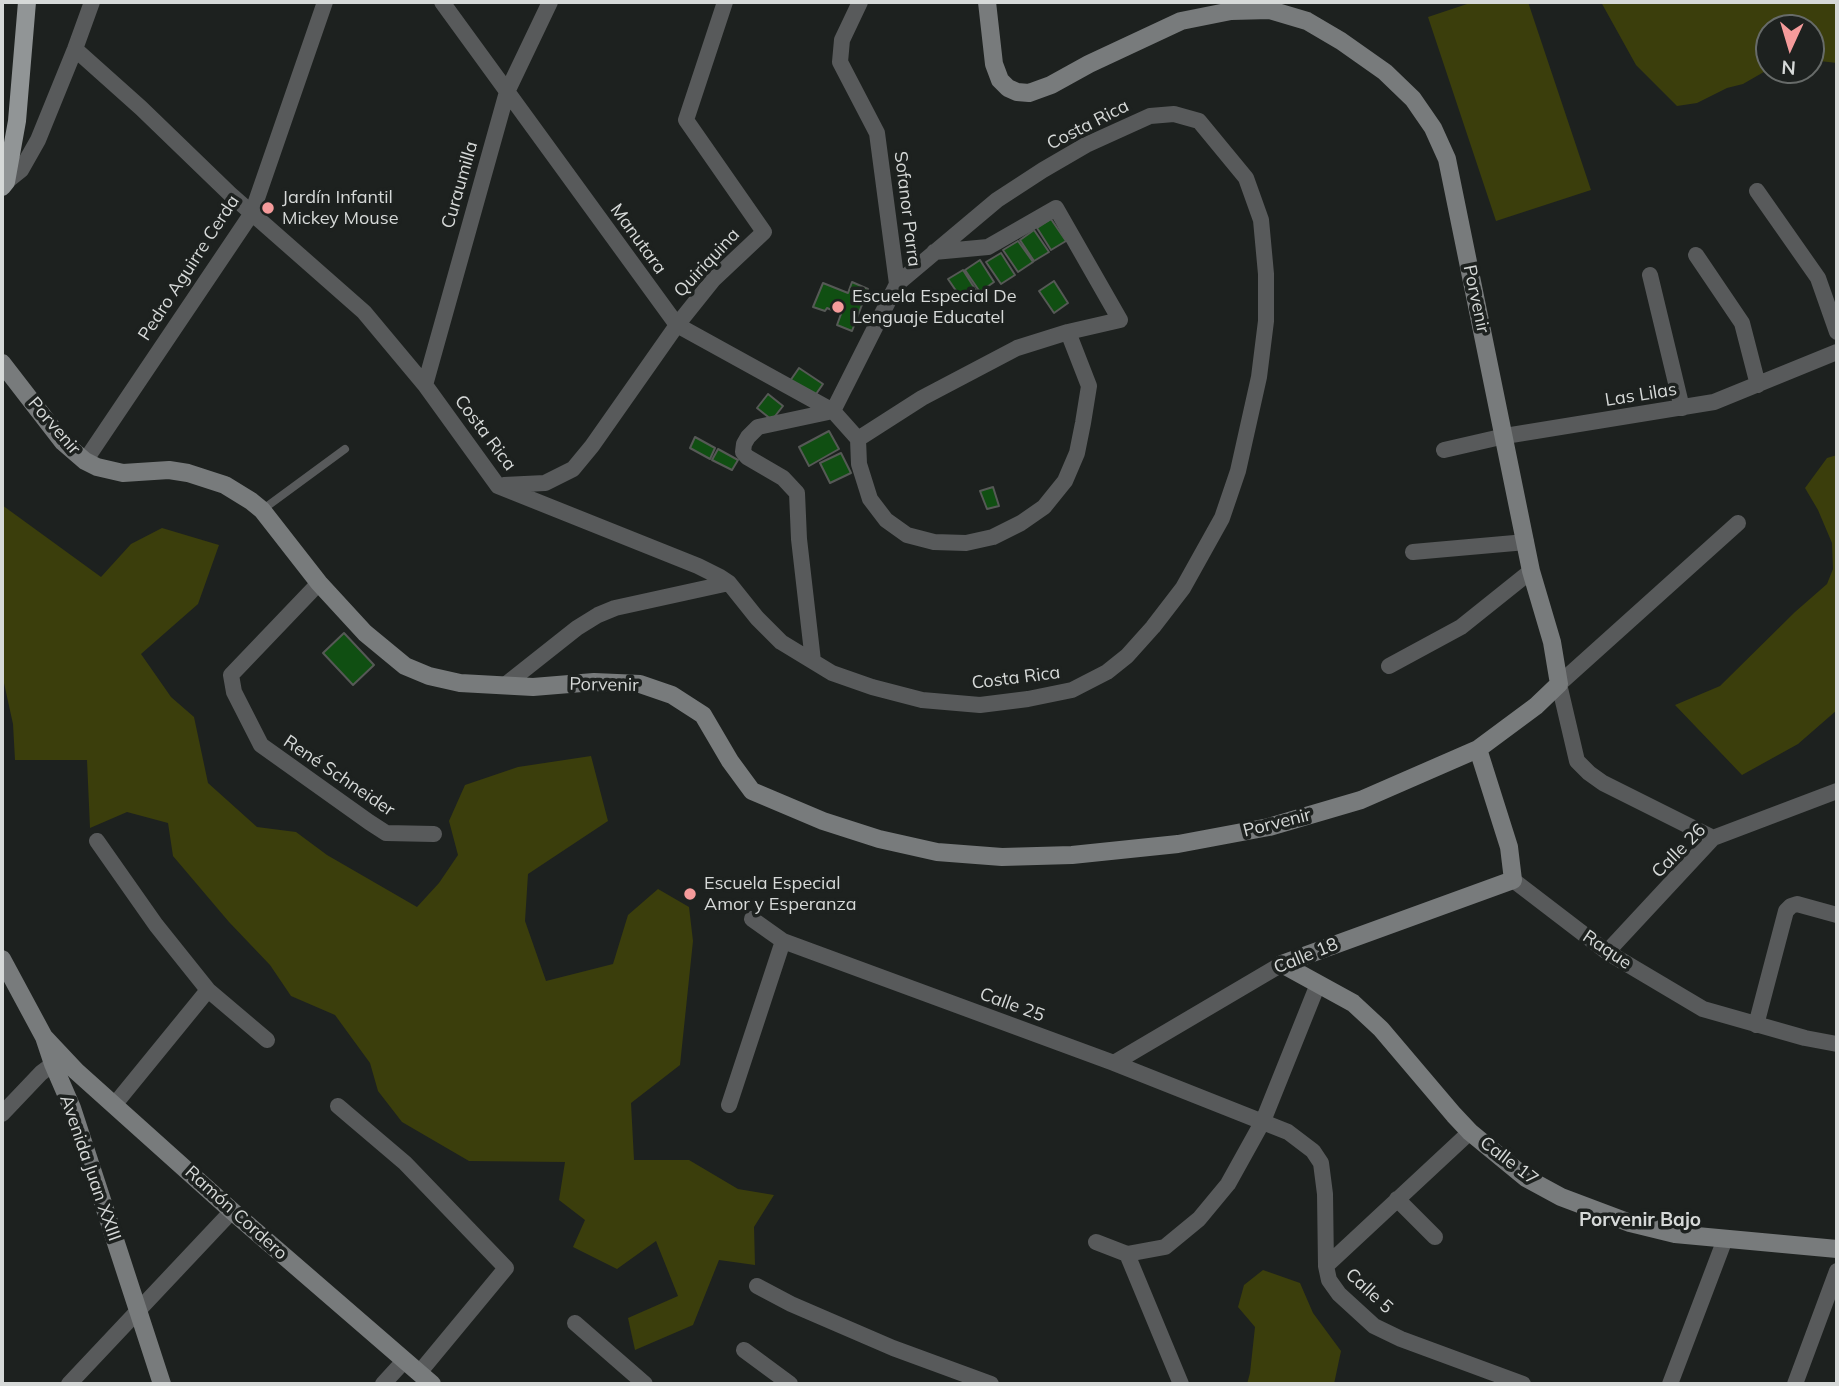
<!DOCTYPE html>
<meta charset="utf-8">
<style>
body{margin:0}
#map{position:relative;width:1839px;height:1386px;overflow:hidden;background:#1d211f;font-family:Mulish,sans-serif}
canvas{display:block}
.frame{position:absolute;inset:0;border:4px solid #d6d9d8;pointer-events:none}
.north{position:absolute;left:1755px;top:14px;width:70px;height:70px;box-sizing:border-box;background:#1d211f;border:2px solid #676b69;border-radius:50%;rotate:184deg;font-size:19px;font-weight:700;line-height:28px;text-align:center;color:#d6d9d8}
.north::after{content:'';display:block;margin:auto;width:24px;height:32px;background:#f59b9b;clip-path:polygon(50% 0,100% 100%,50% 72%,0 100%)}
</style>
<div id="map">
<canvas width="1839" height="1386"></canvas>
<div class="frame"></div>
<div class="north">N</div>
</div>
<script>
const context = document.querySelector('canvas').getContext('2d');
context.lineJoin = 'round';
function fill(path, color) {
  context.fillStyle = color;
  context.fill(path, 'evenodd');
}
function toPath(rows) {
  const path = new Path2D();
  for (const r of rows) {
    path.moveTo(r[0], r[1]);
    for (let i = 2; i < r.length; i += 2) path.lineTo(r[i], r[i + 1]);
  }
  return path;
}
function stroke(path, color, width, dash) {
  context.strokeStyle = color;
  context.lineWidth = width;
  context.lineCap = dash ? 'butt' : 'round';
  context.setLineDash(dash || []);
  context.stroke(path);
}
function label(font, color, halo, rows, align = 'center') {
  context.font = font + ' Mulish,sans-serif';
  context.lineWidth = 7;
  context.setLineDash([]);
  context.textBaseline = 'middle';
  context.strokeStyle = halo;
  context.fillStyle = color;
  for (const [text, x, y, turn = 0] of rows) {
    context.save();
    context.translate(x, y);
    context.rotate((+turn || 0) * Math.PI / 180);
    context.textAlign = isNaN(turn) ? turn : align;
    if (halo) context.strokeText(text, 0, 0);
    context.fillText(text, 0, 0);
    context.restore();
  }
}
const green = toPath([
 [1473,2,1528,2,1591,190,1496,221,1428,17],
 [1601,2,1837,2,1837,63,1811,60,1811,28,1769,28,1769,69,1743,84,1727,88,1697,103,1677,106,1636,65],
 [1837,455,1837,710,1798,744,1742,775,1675,705,1720,686,1795,612,1827,584,1833,569,1832,543,1818,510,1805,488,1827,458],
 [2,505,101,577,131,544,162,528,219,545,198,604,141,654,171,697,194,717,208,783,257,827,296,832,327,855,417,907,439,883,458,855,449,821,465,785,518,767,591,756,608,821,528,874,525,921,546,981,613,964,628,915,658,889,689,907,693,941,680,1065,631,1103,634,1160,689,1160,738,1189,774,1195,754,1227,755,1265,719,1260,693,1325,635,1350,628,1318,678,1296,656,1241,617,1269,573,1247,585,1220,559,1200,565,1162,469,1161,402,1122,378,1091,370,1063,335,1015,291,996,270,965,229,922,173,856,168,823,127,812,90,828,87,760,15,760,13,724,2,674],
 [1263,1270,1300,1283,1313,1313,1341,1351,1334,1384,1247,1384,1250,1373,1255,1327,1238,1307,1244,1285]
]);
const building = toPath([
 [1051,219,1066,241,1051,250,1037,228,1051,219],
 [1034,230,1049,252,1034,261,1020,240,1034,230],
 [1018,241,1033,262,1018,272,1003,250,1018,241],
 [1001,253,1015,275,1001,284,986,262,1001,253],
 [980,260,994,282,980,292,965,270,980,260],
 [963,270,977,292,963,301,948,279,963,270],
 [1054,281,1068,303,1054,313,1039,291,1054,281],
 [852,282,868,289,852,331,837,325,841,314,827,308,825,311,813,307,823,283,848,293,852,282],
 [799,368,823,384,814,397,790,381,799,368],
 [768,394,783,406,772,420,757,408,768,394],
 [829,431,839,449,809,466,799,447,829,431],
 [695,437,715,448,710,459,690,448,695,437],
 [718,449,738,460,732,470,712,460,718,449],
 [841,453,851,473,830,483,820,463,841,453],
 [993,487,999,506,987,509,980,491,993,487],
 [344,633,374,665,353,685,323,653,344,633]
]);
const lane = toPath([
 [262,510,345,449]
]);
const street = toPath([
 [442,2,677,325,833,411,858,439,859,464,870,499,886,520,907,535,934,542,966,543,993,537,1021,523,1044,507,1065,481,1077,453,1083,423,1089,386,1068,332],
 [75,49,141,108,230,194,364,312,425,385,498,486,698,566,720,577,729,583,757,618,781,642,832,673,872,687,922,700,980,705,1028,699,1072,690,1107,672,1127,656,1153,627,1183,588,1222,518,1238,471,1259,377,1266,321,1266,274,1261,220,1246,178,1199,121,1174,114,1150,116,1086,145,1043,170,997,200,897,284],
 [6,182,21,170,38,140,75,49,92,2],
 [1757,191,1818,278,1837,332],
 [1696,255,1742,323,1758,385],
 [1650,275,1682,408],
 [425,385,507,92,550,2],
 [833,411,897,284,877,133,840,62,842,40,860,2],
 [858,439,922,398,1017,348,1068,332,1120,320,1056,208,988,247,934,252],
 [1444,450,1505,436,1714,402,1837,352],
 [85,461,252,213,325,2],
 [504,485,545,483,573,469,592,446,677,325,713,280,764,232,686,120,725,2],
 [1413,552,1526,542],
 [319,583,231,675,234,692,261,745,369,822,386,833,434,834],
 [813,661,799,539,797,493,783,478,747,457,743,452,744,444,748,437,758,427,833,411],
 [1389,666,1461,627,1531,571],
 [505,685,577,628,598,615,615,608,729,583],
 [1713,838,1603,783,1589,773,1577,761,1559,684,1738,523],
 [97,841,156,925,208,990,267,1040],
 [1513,880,1607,952,1703,1009,1805,1038,1837,1044],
 [752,919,783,941,1114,1063,1288,1132,1313,1151,1321,1163,1325,1194,1326,1266,1329,1280,1339,1294,1374,1326,1401,1339,1523,1384],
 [1607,952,1713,838,1837,791],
 [1756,1025,1786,911,1791,906,1797,904,1837,915],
 [1114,1063,1282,964],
 [115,1104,208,990],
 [729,1105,783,941],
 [338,1106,405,1163,506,1268,419,1373],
 [2,1114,41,1073,53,1064],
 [1397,1199,1435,1237],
 [1096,1242,1127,1254,1165,1247,1199,1219,1228,1184,1263,1121,1318,984],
 [1127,1254,1181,1384],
 [1326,1266,1470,1132],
 [757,1286,791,1304,893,1348,991,1384],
 [575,1323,645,1384],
 [744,1350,790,1384],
 [69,1384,232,1211],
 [383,1384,404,1361],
 [1670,1384,1725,1239],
 [1795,1384,1837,1271]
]);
const secondary = toPath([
 [2,363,63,442,85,461,97,467,123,473,169,470,188,473,225,485,251,501,262,510,319,583,365,633,405,666,429,676,460,683,533,687,594,682,640,684,672,695,703,715,730,761,752,791,823,821,879,839,937,852,1002,857,1072,855,1178,844,1269,827,1361,800,1478,749,1536,706,1559,684,1552,642,1531,571,1447,159,1433,128,1413,99,1385,72,1341,41,1307,21,1270,10,1231,11,1181,21,1089,64,1051,85,1029,93,1017,92,1008,88,1000,80,994,64,987,2],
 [2,959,44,1037,53,1064,72,1108,162,1384],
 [1282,964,1353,1003,1381,1029,1454,1115,1470,1132,1526,1178,1561,1197,1630,1223,1675,1234,1837,1249],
 [1282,964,1513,880,1509,847,1478,749],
 [44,1037,76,1071,232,1211,432,1384]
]);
const primary = toPath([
 [2,187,6,182,17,121,27,2]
]);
const markers = [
 [268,208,7,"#f59b9b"],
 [838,307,7,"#f59b9b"],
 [690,894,7,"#f59b9b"]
];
const streetNames = [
 ["Costa Rica",1088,125,-27],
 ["Curaumilla",460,185,-74],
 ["Sofanor Parra",907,209,83],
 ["Manutara",638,239,54],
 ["Quiriquina",707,263,-47],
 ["Pedro Aguirre Cerda",189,268,-57],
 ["Porvenir",1476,299,78],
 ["Las Lilas",1641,395,-9],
 ["Porvenir",54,426,49],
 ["Costa Rica",485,433,53],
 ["Costa Rica",1016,678,-7],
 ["Porvenir",604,685,1],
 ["René Schneider",339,776,34],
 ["Porvenir",1277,823,-14],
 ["Calle 26",1679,851,-45],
 ["Raque",1607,950,34],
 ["Calle 18",1306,956,-22],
 ["Calle 25",1012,1005,20],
 ["Calle 17",1509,1161,37],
 ["Avenida Juan XXIII",90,1168,71],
 ["Ramón Cordero",236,1213,42],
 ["Calle 5",1369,1291,43]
];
const poiNames = [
 ["Jardín Infantil",282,198],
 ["Mickey Mouse",282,219],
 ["Escuela Especial De",852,297],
 ["Lenguaje Educatel",852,318],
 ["Escuela Especial",704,884],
 ["Amor y Esperanza",704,905]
];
const neighbourhoodNames = [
 ["Porvenir Bajo",1640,1220]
];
fill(green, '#3b3e0c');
fill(building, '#104f12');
stroke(building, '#565956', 2);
stroke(lane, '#585a5b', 8);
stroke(street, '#585a5b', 16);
stroke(secondary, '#787b7c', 18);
stroke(primary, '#919596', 18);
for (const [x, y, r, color] of markers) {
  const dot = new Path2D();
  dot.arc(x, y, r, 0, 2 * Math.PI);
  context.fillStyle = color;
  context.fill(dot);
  stroke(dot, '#1d211f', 2.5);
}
label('18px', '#d6d9d8', '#1d211f', streetNames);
label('18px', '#d6d9d8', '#1d211f', poiNames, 'left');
label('bold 19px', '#d6d9d8', '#1d211f', neighbourhoodNames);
</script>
